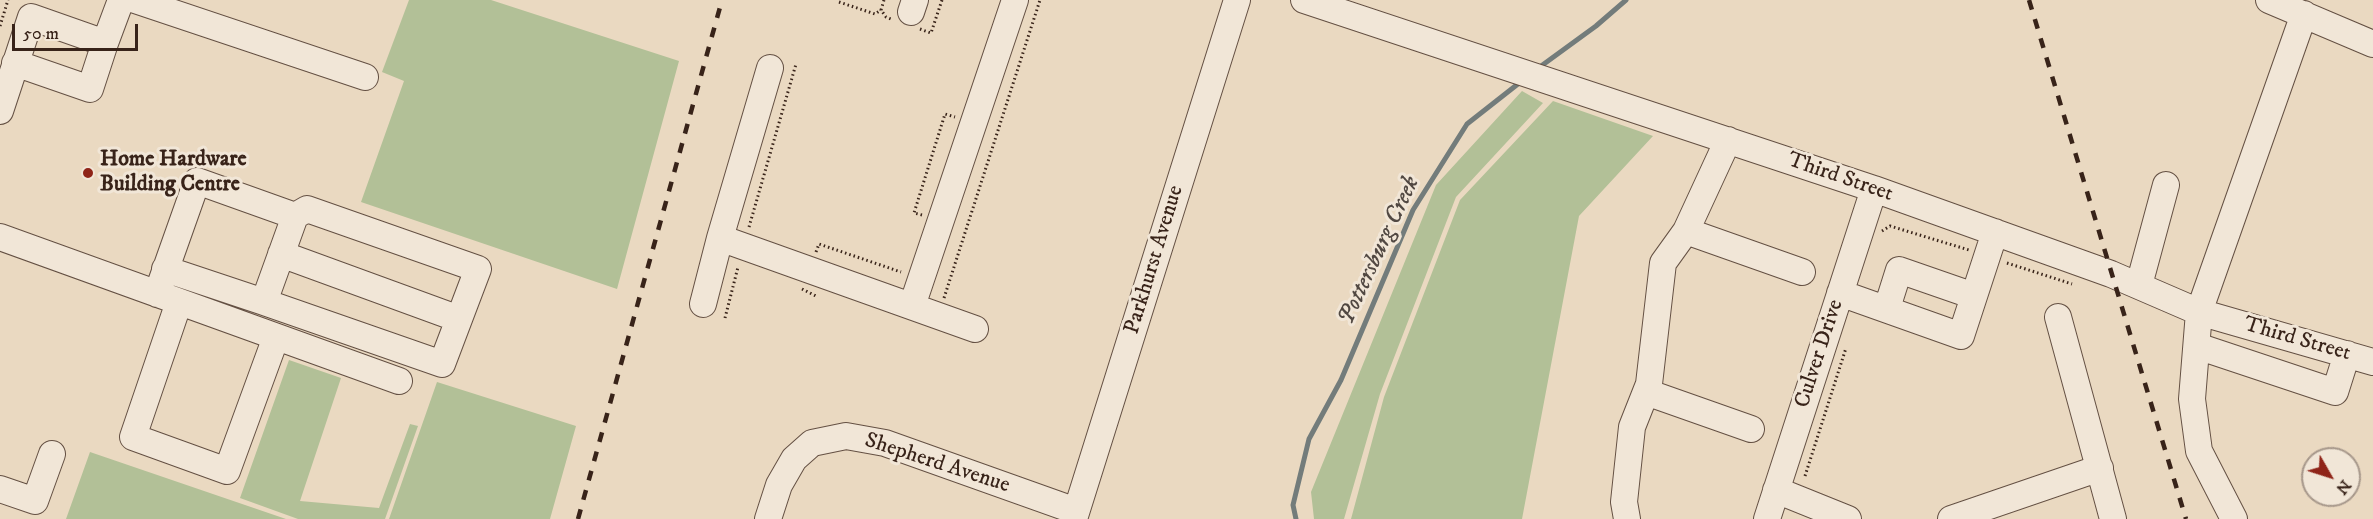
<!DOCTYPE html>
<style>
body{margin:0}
#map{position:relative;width:2373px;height:519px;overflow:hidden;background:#ead9c1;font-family:"IM FELL DW Pica",serif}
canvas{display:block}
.north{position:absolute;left:2301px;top:447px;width:60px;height:60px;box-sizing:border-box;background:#f1e6d7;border:2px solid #a7988b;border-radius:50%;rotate:129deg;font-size:16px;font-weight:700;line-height:24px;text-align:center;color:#382319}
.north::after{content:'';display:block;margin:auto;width:21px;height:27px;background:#8f2418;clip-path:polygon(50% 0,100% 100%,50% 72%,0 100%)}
.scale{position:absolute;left:12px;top:24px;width:126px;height:27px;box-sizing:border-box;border:3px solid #382319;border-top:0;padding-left:8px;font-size:18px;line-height:21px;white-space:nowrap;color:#382319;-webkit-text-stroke:4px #f1e6d7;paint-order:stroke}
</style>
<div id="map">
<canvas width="2373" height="519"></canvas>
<div class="north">N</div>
<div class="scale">50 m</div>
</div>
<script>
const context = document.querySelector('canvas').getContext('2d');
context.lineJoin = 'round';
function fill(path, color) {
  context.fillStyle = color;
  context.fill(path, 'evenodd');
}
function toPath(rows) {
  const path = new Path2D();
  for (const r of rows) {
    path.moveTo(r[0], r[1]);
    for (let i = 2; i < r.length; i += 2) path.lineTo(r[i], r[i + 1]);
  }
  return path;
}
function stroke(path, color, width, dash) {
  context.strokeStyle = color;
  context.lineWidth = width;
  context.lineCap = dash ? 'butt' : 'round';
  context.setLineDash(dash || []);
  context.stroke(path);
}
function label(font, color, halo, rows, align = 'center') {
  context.font = font + ' "IM FELL DW Pica",serif';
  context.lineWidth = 6;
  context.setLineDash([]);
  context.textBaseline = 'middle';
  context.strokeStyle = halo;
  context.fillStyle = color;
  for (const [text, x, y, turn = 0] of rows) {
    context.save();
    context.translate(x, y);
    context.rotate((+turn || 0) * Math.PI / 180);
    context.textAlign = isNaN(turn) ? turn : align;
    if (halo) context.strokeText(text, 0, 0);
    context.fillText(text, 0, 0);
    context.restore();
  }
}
const green = toPath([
 [409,0,491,0,679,61,617,289,361,202,404,81,382,72],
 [1522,91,1543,103,1456,197,1380,394,1344,519,1314,519,1311,492,1436,185],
 [1553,101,1653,136,1579,216,1522,519,1351,519,1384,397,1460,200],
 [289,360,341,378,300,501,379,508,410,424,418,426,385,519,298,519,240,498],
 [437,382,576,426,550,519,389,519],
 [90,452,286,519,66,519]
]);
const stream = toPath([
 [1537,69,1596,26,1626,0],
 [1296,519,1293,505,1309,439,1341,380,1413,210,1467,124,1523,80]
]);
const path = toPath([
 [884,0,881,10,886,17,891,19],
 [839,2,875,14,881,10],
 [0,26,8,0],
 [920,29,931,33,942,0],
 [922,215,914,213,945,114,955,117],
 [749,227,796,64],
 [1882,231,1890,226,1969,250],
 [816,252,819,244,901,272],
 [2007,263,2072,284],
 [802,289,816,296],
 [944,298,1040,0],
 [725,318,738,267],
 [1805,476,1846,348]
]);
const minor = toPath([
 [135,0,365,77],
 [1304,0,1874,189,2111,274,2199,312,2373,362],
 [2269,0,2373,44],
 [911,12,915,0],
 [15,63,90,89,105,43],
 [0,111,31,17,105,43,121,0],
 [1686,231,1802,272],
 [0,237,399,381],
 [720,238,975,329],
 [281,254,459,319],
 [2139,285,2166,185],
 [1840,293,1961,336,1995,232],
 [157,294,169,260,197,181,295,216,264,302,165,269],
 [179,302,133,437,227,471,276,337],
 [264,302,442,364,478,269,307,209,295,216],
 [703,304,720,238,770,68],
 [912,306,1015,0],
 [1887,308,1899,270,1974,296],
 [2058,317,2113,519],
 [2197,346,2335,392,2347,354],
 [1646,392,1751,429],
 [0,489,35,501,52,454],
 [1776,490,1848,519],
 [768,519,779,485,794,459,812,443,846,436,885,443,1076,511],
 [1074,519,1237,0],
 [1627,519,1624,502,1632,427,1649,384,1663,263,1686,231,1728,140],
 [1767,519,1874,189],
 [1951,519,2100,468],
 [2234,519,2199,451,2192,399,2199,312,2304,14]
]);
const rail = toPath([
 [2029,0,2186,519],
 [578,519,722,0]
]);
const markers = [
 [88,173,6,"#8f2418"]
];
const poiNames = [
 ["Home Hardware",100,160],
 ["Building Centre",100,185]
];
const streetNames = [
 ["Third Street",1840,178,19],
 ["Parkhurst Avenue",1155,260,-73],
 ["Third Street",2297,340,16],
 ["Culver Drive",1820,354,-72],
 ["Shepherd Avenue",937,464,18]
];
const waterNames = [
 ["Pottersburg Creek",1380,251,-65]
];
fill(green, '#b2c097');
stroke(stream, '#737c7b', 5);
stroke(minor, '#645043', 28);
stroke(path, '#382319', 3, [1.5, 3]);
stroke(minor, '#f1e6d7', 26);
stroke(rail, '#382319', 4.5, [10, 10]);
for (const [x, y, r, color] of markers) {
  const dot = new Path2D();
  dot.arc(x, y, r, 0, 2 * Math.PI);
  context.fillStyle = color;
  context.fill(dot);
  stroke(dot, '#f1e6d7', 2);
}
label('bold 22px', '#382319', '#f1e6d7', poiNames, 'left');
label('22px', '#382319', '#f1e6d7', streetNames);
label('italic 24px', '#514842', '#f1e6d7', waterNames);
</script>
